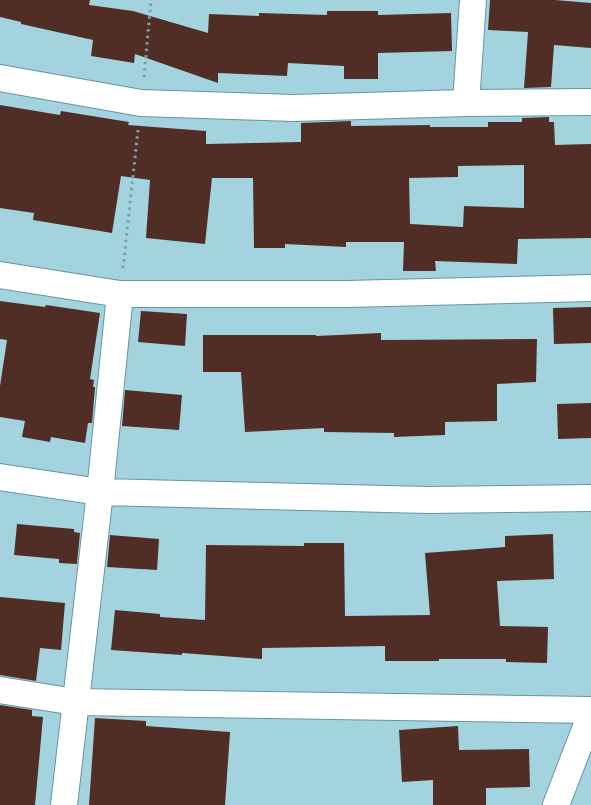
<!DOCTYPE html>
<style>
body{margin:0}
canvas{display:block;background:#a3d3df}
</style>
<canvas width="591" height="805"></canvas>
<script>
const context = document.querySelector('canvas').getContext('2d');
context.lineJoin = 'round';
function fill(path, color) {
  context.fillStyle = color;
  context.fill(path, 'evenodd');
}
function toPath(rows) {
  const path = new Path2D();
  for (const r of rows) {
    path.moveTo(r[0], r[1]);
    for (let i = 2; i < r.length; i += 2) path.lineTo(r[i], r[i + 1]);
  }
  return path;
}
function stroke(path, color, width, dash) {
  context.strokeStyle = color;
  context.lineWidth = width;
  context.lineCap = dash ? 'butt' : 'round';
  context.setLineDash(dash || []);
  context.stroke(path);
}
const building = toPath([
 [0,0,90,0,89,5,133,11,208,33,209,14,259,16,259,13,327,15,327,11,378,11,378,15,451,13,452,51,378,53,378,79,344,79,344,66,288,63,287,76,218,73,218,83,135,54,134,63,91,56,93,40,21,24,21,22,0,17],
 [490,0,555,0,591,3,591,48,554,45,551,87,524,88,528,32,488,30],
 [0,105,60,115,61,111,129,122,128,125,206,131,206,144,301,142,301,123,351,121,351,126,430,125,430,127,488,127,488,122,522,122,522,118,549,117,549,122,554,122,555,145,591,144,591,238,518,239,517,264,435,261,436,271,403,271,404,242,346,242,346,247,285,244,285,248,254,248,253,178,212,178,205,244,146,238,150,180,121,176,112,233,33,220,34,213,0,208],
 [524,165,524,208,464,206,463,227,410,224,409,178,458,177,458,166],
 [0,301,45,307,46,305,100,313,90,379,94,380,93,387,95,387,92,423,88,423,85,443,51,437,50,442,22,437,25,421,0,417,0,386,7,340,0,339],
 [591,307,591,343,554,344,553,308],
 [141,311,187,314,185,346,138,342],
 [381,333,381,340,537,339,536,382,497,384,497,421,445,422,445,435,394,437,394,433,324,432,324,428,245,432,241,372,203,372,203,335,316,335,316,336],
 [125,390,182,395,179,430,122,426],
 [591,403,591,438,558,439,557,404],
 [17,524,74,529,74,532,80,533,77,564,59,563,59,559,14,555],
 [553,534,554,579,497,581,500,626,548,627,547,663,506,662,506,659,439,659,439,661,385,661,385,646,262,648,262,659,182,653,182,655,111,650,115,610,160,614,160,617,205,620,206,545,304,546,304,543,344,543,345,616,430,615,425,553,505,547,505,536],
 [110,535,159,539,157,570,107,567],
 [0,597,65,603,61,650,40,648,36,681,0,675],
 [0,705,32,710,32,716,43,717,35,805,0,805],
 [95,718,146,721,146,726,230,732,225,805,89,805],
 [458,726,459,750,529,749,530,787,486,788,486,805,433,805,433,780,402,782,399,730]
]);
const path = toPath([
 [144,77,151,0],
 [123,268,138,130]
]);
const minor = toPath([
 [0,78,141,103,294,108,466,103,591,102],
 [466,103,473,0],
 [0,275,120,294,347,294,591,288],
 [0,477,100,492,428,500,591,498],
 [0,690,75,702,591,710],
 [64,805,100,492,120,294],
 [556,805,591,714]
]);
fill(building, '#502e25');
stroke(minor, '#6695a0', 28);
stroke(path, '#7aa0a9', 3, [2.5, 4]);
stroke(minor, '#fff', 26);
</script>
